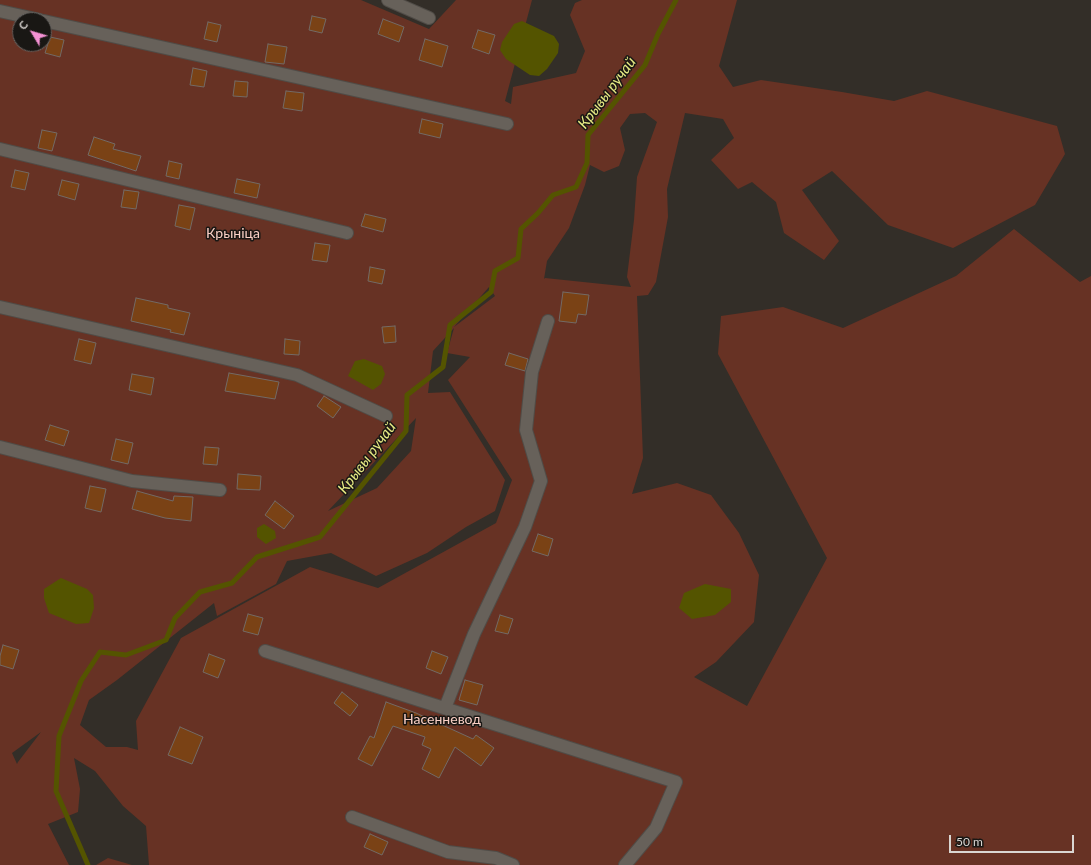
<!DOCTYPE html>
<meta charset="utf-8">
<style>
body{margin:0}
#map{position:relative;width:1091px;height:865px;overflow:hidden;background:#332e28;font-family:Lato,sans-serif}
canvas{display:block}
.north{position:absolute;left:12px;top:12px;width:40px;height:40px;box-sizing:border-box;background:#191714;border:1px solid #666360;border-radius:50%;rotate:308deg;font-size:11px;font-weight:700;line-height:16px;text-align:center;color:#dad6d2}
.north::after{content:'';display:block;margin:auto;width:14px;height:18px;background:#f491d4;clip-path:polygon(50% 0,100% 100%,50% 72%,0 100%)}
.scale{position:absolute;left:949px;top:835px;width:125px;height:18px;box-sizing:border-box;border:2px solid #dad6d2;border-top:0;padding-left:5px;font-size:12px;line-height:14px;white-space:nowrap;color:#dad6d2;-webkit-text-stroke:3px #191714;paint-order:stroke}
</style>
<div id="map">
<canvas width="1091" height="865"></canvas>
<div class="north">С</div>
<div class="scale">50 m</div>
</div>
<script>
const context = document.querySelector('canvas').getContext('2d');
context.lineJoin = 'round';
function fill(path, color) {
  context.fillStyle = color;
  context.fill(path, 'evenodd');
}
function toPath(rows) {
  const path = new Path2D();
  for (const r of rows) {
    path.moveTo(r[0], r[1]);
    for (let i = 2; i < r.length; i += 2) path.lineTo(r[i], r[i + 1]);
  }
  return path;
}
function stroke(path, color, width, dash) {
  context.strokeStyle = color;
  context.lineWidth = width;
  context.lineCap = dash ? 'butt' : 'round';
  context.setLineDash(dash || []);
  context.stroke(path);
}
function label(font, color, halo, rows, align = 'center') {
  context.font = font + ' Lato,sans-serif';
  context.lineWidth = 3;
  context.setLineDash([]);
  context.textBaseline = 'middle';
  context.strokeStyle = halo;
  context.fillStyle = color;
  for (const [text, x, y, turn = 0] of rows) {
    context.save();
    context.translate(x, y);
    context.rotate((+turn || 0) * Math.PI / 180);
    context.textAlign = isNaN(turn) ? turn : align;
    if (halo) context.strokeText(text, 0, 0);
    context.fillText(text, 0, 0);
    context.restore();
  }
}
const green = toPath([
 [0,0,361,0,429,29,456,0,532,0,505,101,511,104,513,87,576,73,585,51,570,15,575,3,582,0,737,0,719,66,733,87,761,80,842,92,894,101,927,91,1057,126,1065,154,1035,205,953,248,888,225,832,171,802,190,839,241,824,260,784,233,776,202,752,182,738,189,711,160,734,138,723,119,685,113,667,189,668,217,656,282,648,295,637,296,643,458,632,494,677,483,711,495,739,533,759,575,754,622,716,662,694,677,747,706,827,558,718,354,721,316,783,307,843,328,956,276,1014,229,1080,282,1091,276,1091,865,149,865,146,826,123,806,95,771,74,758,80,789,78,812,48,824,69,865,0,865],
 [20,20,44,20,44,44,20,44],
 [645,113,657,122,637,177,634,220,627,277,631,287,545,278,544,279,547,261,569,228,585,185,590,165,604,172,619,166,625,150,620,128,630,114],
 [489,287,495,296,454,327],
 [454,328,447,353,470,357,448,380,512,480,496,523,378,588,310,567,181,638,136,721,138,750,127,747,106,747,80,725,89,700,117,680,214,603,217,616,276,584,287,561,331,553,376,576,427,553,466,527,495,511,505,480,450,392,428,393,433,351],
 [416,418,411,451,377,488,328,511],
 [41,732,18,762,17,764,12,753],
 [108,858,132,865,96,865]
]);
const water = toPath([
 [522,21,554,36,559,44,558,53,547,69,539,76,530,75,506,59,500,50,502,42,514,24],
 [364,359,382,366,385,374,381,384,373,390,348,376,355,361],
 [264,524,275,531,276,538,266,544,257,537,257,528],
 [61,578,87,589,93,595,94,608,89,623,76,624,49,613,44,598,44,589],
 [705,584,731,589,731,602,715,615,692,619,679,608,684,593]
]);
const stream = toPath([
 [88,865,56,791,59,736,81,681,100,652,126,655,166,640,175,618,200,592,232,583,257,557,320,537,406,431,407,395,443,367,450,325,491,292,495,271,518,258,521,229,538,213,553,195,576,187,587,163,588,135,645,65,658,34,676,0]
]);
const building = toPath([
 [312,16,326,19,322,33,309,30,312,16],
 [383,19,404,27,399,42,378,34,383,19],
 [208,22,221,25,217,42,204,39,208,22],
 [478,30,495,35,489,54,472,48,478,30],
 [50,37,64,40,60,57,45,53,50,37],
 [425,39,448,46,442,67,419,60,425,39],
 [268,44,287,47,284,64,265,62,268,44],
 [193,68,207,71,204,87,190,85,193,68],
 [235,81,248,82,247,97,233,96,235,81],
 [286,91,304,93,302,111,283,108,286,91],
 [422,119,443,124,440,138,419,133,422,119],
 [42,130,57,133,52,151,38,148,42,130],
 [94,137,115,144,113,149,141,156,136,171,88,155,94,137],
 [169,161,182,164,179,179,166,176,169,161],
 [15,170,29,173,25,190,11,187,15,170],
 [237,179,260,184,257,198,234,193,237,179],
 [62,180,79,184,75,200,58,195,62,180],
 [124,190,139,192,136,209,121,207,124,190],
 [179,205,195,208,190,230,175,226,179,205],
 [365,214,386,219,383,232,361,226,365,214],
 [315,243,330,245,327,262,312,260,315,243],
 [370,267,385,270,382,284,368,281,370,267],
 [563,292,589,295,586,315,578,314,576,323,559,321,563,292],
 [136,298,168,305,168,308,190,313,184,335,170,332,171,330,131,321,136,298],
 [395,326,396,342,384,343,382,327,395,326],
 [79,339,96,343,91,364,74,360,79,339],
 [285,339,300,341,299,355,284,354,285,339],
 [509,353,528,359,525,371,505,365,509,353],
 [229,373,279,382,275,399,225,391,229,373],
 [132,374,154,378,151,395,129,390,132,374],
 [324,396,341,407,333,418,317,406,324,396],
 [50,425,69,431,64,446,45,440,50,425],
 [116,439,133,443,128,464,111,460,116,439],
 [205,447,219,448,217,465,203,464,205,447],
 [238,474,261,476,260,490,237,489,238,474],
 [90,486,106,489,101,512,85,508,90,486],
 [137,491,173,501,174,496,193,497,191,521,165,518,132,509,137,491],
 [275,501,294,516,284,529,265,515,275,501],
 [538,534,553,539,548,556,532,551,538,534],
 [248,614,263,618,258,635,243,631,248,614],
 [500,615,513,619,508,634,495,631,500,615],
 [3,645,19,650,13,669,0,665,0,656,3,645],
 [432,651,448,657,441,674,426,668,432,651],
 [209,654,225,660,218,678,203,672,209,654],
 [465,680,483,685,477,705,459,700,465,680],
 [342,692,358,705,350,716,334,703,342,692],
 [386,702,416,713,473,739,476,735,494,748,481,766,455,747,439,778,422,769,431,749,422,745,425,737,393,726,372,766,358,759,370,736,374,738,386,702],
 [180,727,203,737,192,764,168,755,180,727],
 [370,834,388,842,382,855,364,847,370,834]
]);
const minor = toPath([
 [388,0,429,18],
 [0,11,40,20],
 [44,21,507,124],
 [0,149,347,233],
 [0,307,297,375,386,416],
 [0,447,132,481,220,490],
 [265,651,676,782,656,828,625,865],
 [445,708,474,634,525,527,541,481,526,430,532,372,548,321],
 [352,817,448,852,496,858,513,865]
]);
const parkNames = [
 ["Крыніца",233,233],
 ["Насенневод",442,719]
];
const waterNames = [
 ["Крывы ручай",607,93,-53],
 ["Крывы ручай",367,458,-53]
];
fill(green, '#673224');
fill(water, '#545400');
stroke(stream, '#545400', 5);
fill(building, '#7a4215');
stroke(building, '#736a65', 1);
stroke(minor, '#504c47', 14);
stroke(minor, '#67615a', 12);
label('14px', '#f9cfc4', '#191714', parkNames);
label('italic 15px', '#e7ea84', '#191714', waterNames);
</script>
